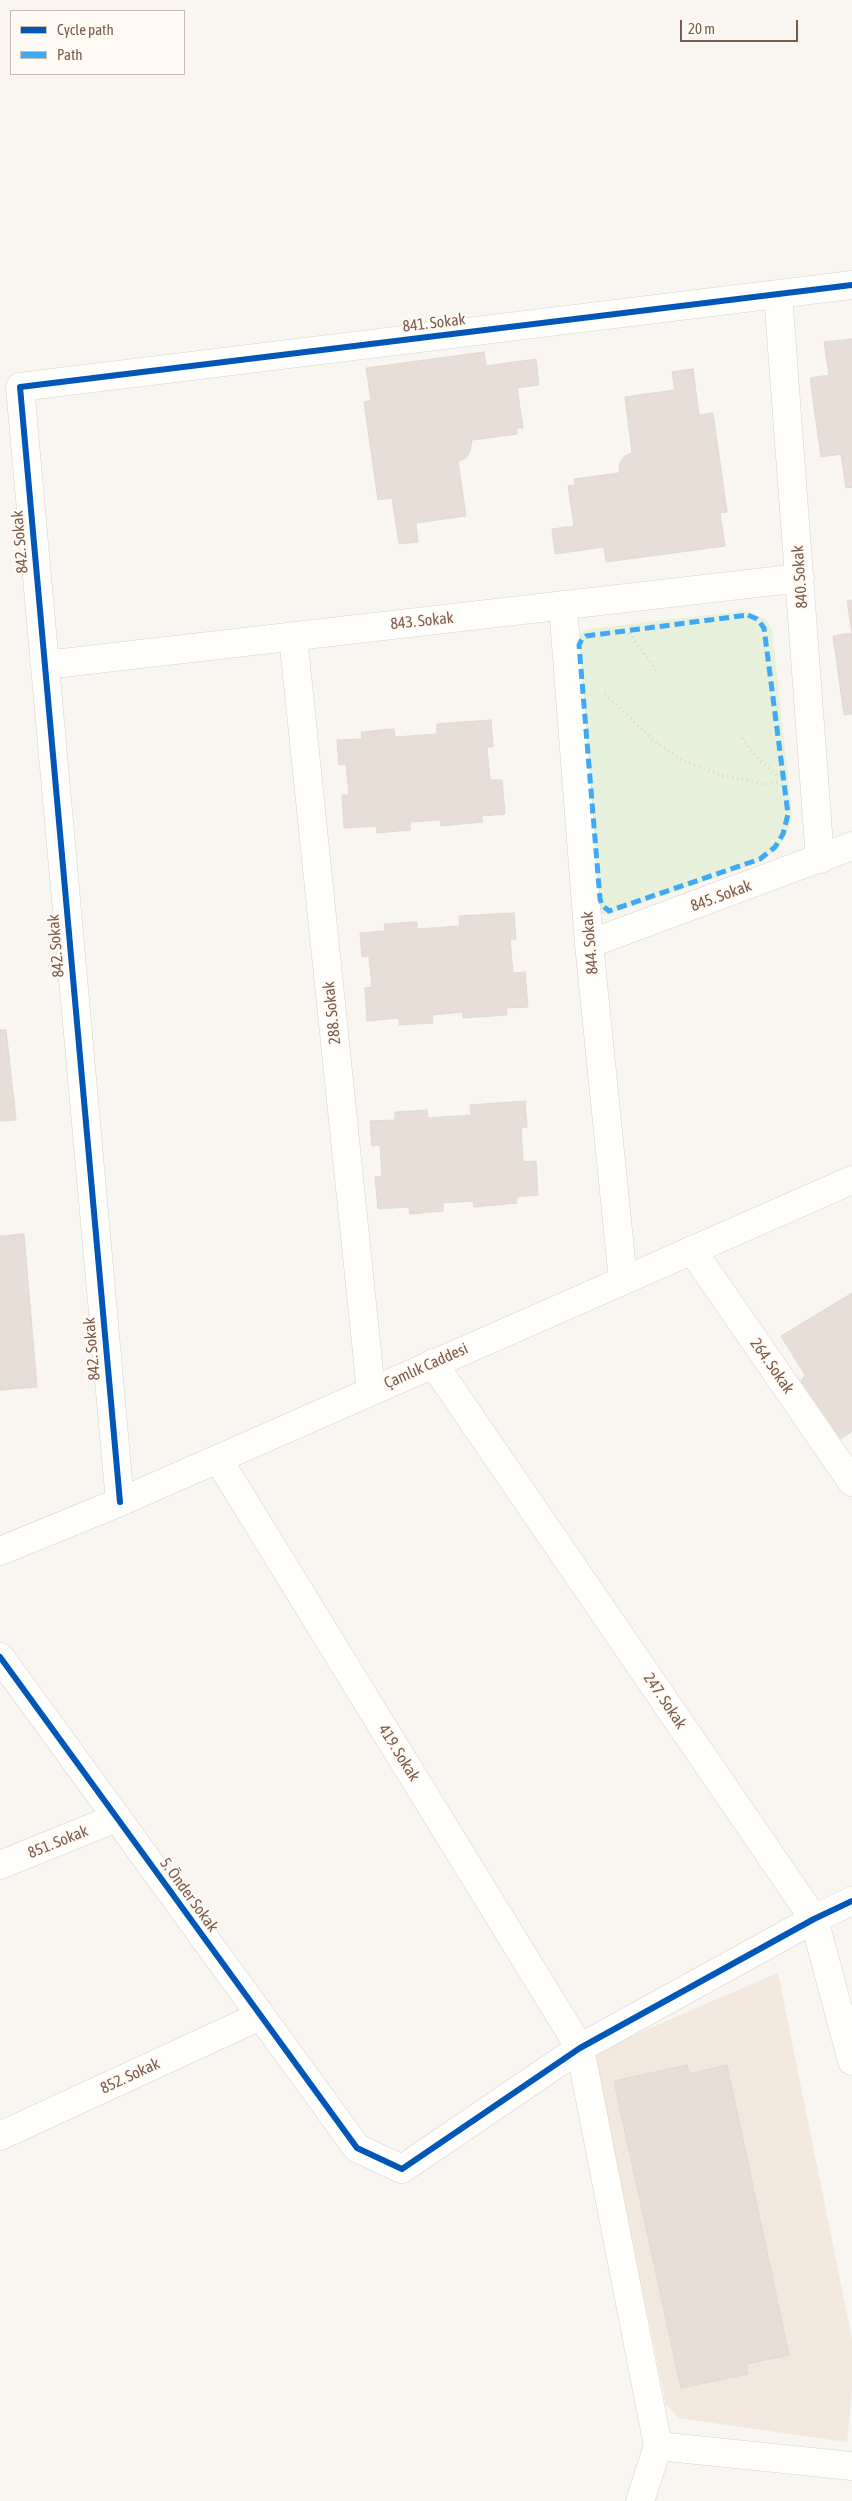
<!DOCTYPE html>
<meta charset="utf-8">
<style>
body{margin:0}
#map{position:relative;width:852px;height:2501px;overflow:hidden;background:#f9f5f0;font-family:"Asap Condensed",sans-serif}
canvas{display:block}
.legend{position:absolute;left:10px;top:10px;width:175px;height:65px;box-sizing:border-box;background:#fffaf3;border:1px solid #cabbb1;margin:0;padding:6px 9px;list-style:none;font-size:15px;color:#7a5c4d}
.legend li{display:flex;align-items:center;gap:10px;height:25px}
.legend b{width:25px;border:1px solid #cabbb1}
.scale{position:absolute;left:680px;top:20px;width:118px;height:22px;box-sizing:border-box;border:2px solid #7a5c4d;border-top:0;padding-left:6px;font-size:15px;line-height:18px;white-space:nowrap;color:#7a5c4d;-webkit-text-stroke:4px #fffaf3;paint-order:stroke}
</style>
<div id="map">
<canvas width="852" height="2501"></canvas>
<ul class="legend">
<li><b style="height:6px;background:#0057b8"></b>Cycle path</li>
<li><b style="height:6px;background:#3fa9f5"></b>Path</li>
</ul>
<div class="scale">20 m</div>
</div>
<script>
const context = document.querySelector('canvas').getContext('2d');
context.lineJoin = 'round';
function fill(path, color) {
  context.fillStyle = color;
  context.fill(path, 'evenodd');
}
function toPath(rows) {
  const path = new Path2D();
  for (const r of rows) {
    path.moveTo(r[0], r[1]);
    for (let i = 2; i < r.length; i += 2) path.lineTo(r[i], r[i + 1]);
  }
  return path;
}
function stroke(path, color, width, dash) {
  context.strokeStyle = color;
  context.lineWidth = width;
  context.lineCap = dash ? 'butt' : 'round';
  context.setLineDash(dash || []);
  context.stroke(path);
}
function label(font, color, halo, rows, align = 'center') {
  context.font = font + ' "Asap Condensed",sans-serif';
  context.lineWidth = 4;
  context.setLineDash([]);
  context.textBaseline = 'middle';
  context.strokeStyle = halo;
  context.fillStyle = color;
  for (const [text, x, y, turn = 0] of rows) {
    context.save();
    context.translate(x, y);
    context.rotate((+turn || 0) * Math.PI / 180);
    context.textAlign = isNaN(turn) ? turn : align;
    if (halo) context.strokeText(text, 0, 0);
    context.fillText(text, 0, 0);
    context.restore();
  }
}
const residential = toPath([
 [778,1973,852,2339,852,2390,847,2442,679,2418,666,2405,594,2052]
]);
const green = toPath([
 [743,611,765,619,772,629,792,816,788,831,779,848,761,862,607,915,599,913,577,636,582,631,590,629]
]);
const building = toPath([
 [852,339,852,487,846,488,841,454,821,457,810,378,829,375,824,342,852,339],
 [484,352,486,366,536,359,539,385,517,388,523,428,516,428,517,434,472,440,470,451,466,458,458,461,466,516,416,523,418,542,399,544,392,498,378,500,364,402,371,400,366,368,484,352],
 [693,369,699,415,713,413,727,512,720,513,725,546,606,562,604,547,555,554,552,529,574,526,568,486,575,485,574,479,619,473,620,462,625,456,632,453,625,397,675,390,672,372,693,369],
 [852,600,852,714,844,715,833,636,852,633,847,601,852,600],
 [491,720,493,747,487,747,490,780,502,780,505,814,481,816,483,822,441,826,440,820,410,822,410,830,377,833,376,826,344,828,342,795,349,795,346,764,339,765,337,740,362,739,361,732,394,729,395,737,437,734,437,724,491,720],
 [514,913,516,939,510,939,513,973,525,972,528,1007,506,1008,507,1015,463,1018,463,1012,432,1015,433,1023,399,1025,399,1018,367,1021,365,988,372,987,369,956,362,957,360,933,385,931,384,924,417,922,417,929,460,926,459,916,514,913],
 [0,1030,6,1030,16,1120,0,1121,0,1030],
 [525,1101,527,1127,521,1128,523,1162,536,1161,538,1195,516,1197,517,1203,474,1207,473,1201,443,1203,443,1211,410,1214,409,1207,378,1209,375,1177,382,1176,380,1145,372,1146,370,1121,395,1120,395,1112,427,1110,428,1118,471,1115,470,1105,525,1101],
 [24,1234,37,1387,0,1390,0,1236,24,1234],
 [852,1293,852,1431,841,1439,801,1381,805,1375,781,1336,852,1293],
 [687,2065,689,2074,727,2065,789,2355,746,2364,748,2374,681,2388,614,2081,687,2065]
]);
const path = toPath([
 [629,633,656,670],
 [605,694,652,739,683,761,721,775,763,784,780,782],
 [742,738,755,756,778,776]
]);
const minor = toPath([
 [778,294,820,859],
 [563,605,589,944,623,1280],
 [293,636,371,1391],
 [45,665,800,578],
 [589,944,852,846],
 [692,1250,852,1482],
 [433,1363,814,1919,852,2061],
 [218,1459,580,2048,658,2446,640,2501],
 [120,1502,20,387,852,285],
 [0,1657,357,2148,402,2169,580,2048,814,1919,852,1901],
 [0,1865,116,1818],
 [0,2136,260,2016],
 [658,2446,852,2466]
]);
const secondary = toPath([
 [0,1551,120,1502,852,1180]
]);
const quiet = toPath([
 [748,615,757,619,764,628,788,814,783,834,775,847,760,859,609,911,602,905,600,899,579,645,582,639,586,636,748,615]
]);
const cycleway = toPath([
 [120,1502,20,387,852,285],
 [0,1657,357,2148,402,2169,580,2048,814,1919,852,1901]
]);
const streetNames = [
 ["841. Sokak",434,323,-7],
 ["842. Sokak",20,542,-95],
 ["840. Sokak",800,577,-94],
 ["843. Sokak",422,621,-6],
 ["845. Sokak",721,896,-20],
 ["844. Sokak",590,943,-95],
 ["842. Sokak",56,946,-95],
 ["288. Sokak",332,1013,-96],
 ["842. Sokak",92,1349,-95],
 ["Çamlık Caddesi",426,1366,-24],
 ["264. Sokak",772,1366,55],
 ["247. Sokak",665,1701,56],
 ["419. Sokak",399,1753,58],
 ["851. Sokak",58,1842,-22],
 ["5. Önder Sokak",189,1895,54],
 ["852. Sokak",130,2076,-25]
];
fill(residential, '#f2e8de');
fill(green, '#e7f0db');
fill(building, '#e6ded7');
stroke(building, '#e2d8d2', 1);
stroke(minor, '#d7d1cb', 29);
stroke(secondary, '#d9d2cb', 29);
stroke(path, '#dcd5d0', 3, [1, 4]);
stroke(minor, '#fefefd', 28);
stroke(secondary, '#fefefd', 28);
stroke(quiet, '#3fa9f5', 5, [10, 5]);
stroke(cycleway, '#0057b8', 6);
label('16px', '#7a5c4d', '#fffaf3', streetNames);
</script>
